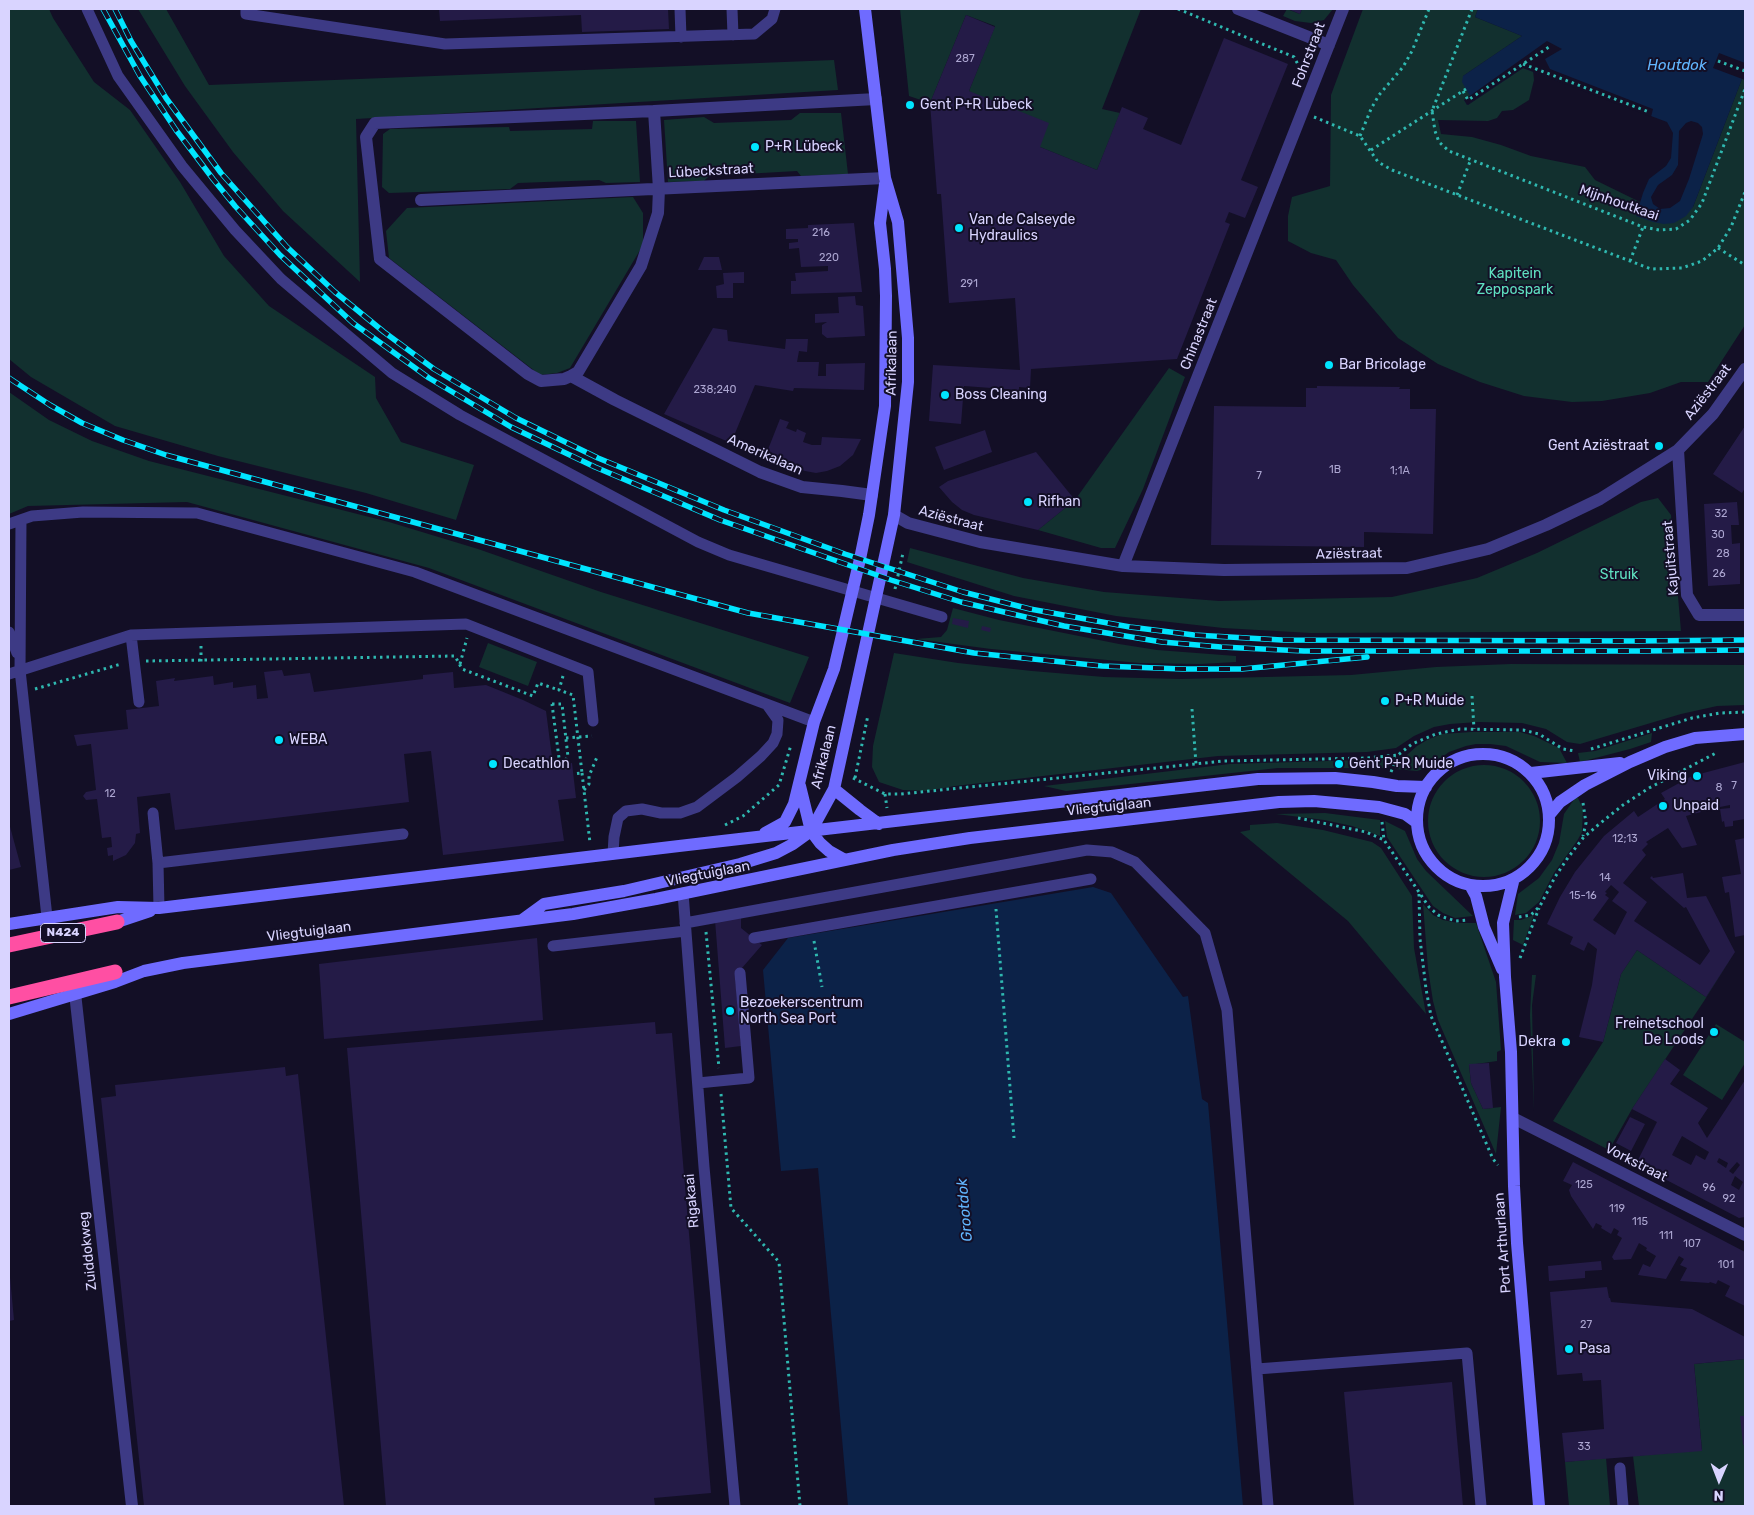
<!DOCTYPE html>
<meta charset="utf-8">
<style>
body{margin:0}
#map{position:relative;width:1754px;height:1515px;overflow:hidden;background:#130f26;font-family:Rubik,sans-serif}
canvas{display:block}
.frame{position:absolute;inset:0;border:10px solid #d9d4ff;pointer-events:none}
.north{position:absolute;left:1694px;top:1455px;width:50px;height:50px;-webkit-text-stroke:4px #130f26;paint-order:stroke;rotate:181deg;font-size:14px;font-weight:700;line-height:20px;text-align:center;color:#d9d4ff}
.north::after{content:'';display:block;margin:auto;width:18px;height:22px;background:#d9d4ff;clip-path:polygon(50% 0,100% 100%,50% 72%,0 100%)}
</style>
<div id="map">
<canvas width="1754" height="1515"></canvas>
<div class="frame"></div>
<div class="north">N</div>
</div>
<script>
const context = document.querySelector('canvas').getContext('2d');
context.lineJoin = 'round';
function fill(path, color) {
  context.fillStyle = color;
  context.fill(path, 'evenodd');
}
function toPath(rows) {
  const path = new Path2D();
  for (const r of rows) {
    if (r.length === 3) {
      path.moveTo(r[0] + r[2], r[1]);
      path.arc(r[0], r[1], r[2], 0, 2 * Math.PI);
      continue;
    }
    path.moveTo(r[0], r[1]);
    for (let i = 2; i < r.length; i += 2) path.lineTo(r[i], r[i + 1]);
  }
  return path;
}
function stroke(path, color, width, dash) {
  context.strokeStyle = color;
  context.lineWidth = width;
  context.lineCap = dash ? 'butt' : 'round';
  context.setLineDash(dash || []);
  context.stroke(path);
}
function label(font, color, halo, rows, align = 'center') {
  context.font = font + ' Rubik,sans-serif';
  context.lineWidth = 4;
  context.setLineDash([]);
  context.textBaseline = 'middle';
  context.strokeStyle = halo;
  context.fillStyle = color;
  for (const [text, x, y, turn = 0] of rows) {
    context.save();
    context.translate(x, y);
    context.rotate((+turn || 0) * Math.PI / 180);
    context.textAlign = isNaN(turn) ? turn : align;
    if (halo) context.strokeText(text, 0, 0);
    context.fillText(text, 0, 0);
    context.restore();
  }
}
const green = toPath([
 [9,9,49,9,53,18,94,82,130,110,180,182,224,256,269,306,375,377,376,398,401,442,474,465,456,520,366,493,218,456,115,426,31,377,9,359],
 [138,9,166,9,209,85,834,60,838,90,356,119,360,282,283,211,233,152,185,86],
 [900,9,1141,9,1102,109,1120,113,1097,170,1040,147,969,91,995,26,966,15,930,103,909,96],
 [1287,9,1300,14,1302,9,1333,9,1324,20,1311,23,1295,21,1283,16],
 [1363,9,1478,9,1475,17,1522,36,1463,76,1471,96,1465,100,1468,105,1523,68,1533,70,1534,80,1529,100,1513,110,1502,111,1497,118,1488,121,1438,120,1441,134,1472,137,1501,145,1531,156,1585,167,1595,180,1640,202,1637,216,1693,207,1745,71,1745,325,1708,382,1681,382,1650,393,1602,401,1572,402,1524,396,1480,382,1438,364,1398,338,1353,285,1336,260,1311,253,1288,241,1288,216,1292,197,1330,186,1331,95],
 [800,113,841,113,848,174,801,176,797,171,709,176,704,181,668,182,664,120,704,117,714,123,791,120],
 [593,121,636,121,640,182,606,183,599,180,518,183,510,189,389,193,382,187,383,134,390,129,509,127,510,131,592,129],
 [633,197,643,213,643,245,570,368,557,373,540,375,389,258,386,231,407,208],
 [1169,368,1185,377,1143,489,1115,548,1101,548,1038,530,1075,500],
 [9,392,49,420,92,441,149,461,389,522,478,549,601,592,809,657,790,703,429,568,187,502,28,506,9,514],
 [1658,498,1671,515,1681,631,1311,633,1223,628,1116,616,1014,596,907,562,910,548,1023,578,1046,582,1104,592,1219,601,1392,597,1477,578,1537,553,1641,502],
 [953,608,999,620,1119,644,1157,650,1236,656,1236,662,1200,664,1139,663,991,649,916,639,941,637,947,630],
 [488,643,537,662,528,686,479,667],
 [894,653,958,663,1032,671,1104,677,1180,679,1351,675,1436,667,1511,664,1745,665,1745,705,1717,706,1681,714,1580,744,1567,742,1546,729,1522,723,1478,722,1450,724,1434,727,1414,736,1396,748,1367,752,1218,756,955,786,926,791,903,790,879,782,872,767,873,746],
 [1471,732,1520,732,1534,736,1559,748,1567,763,1540,762,1506,746,1490,744,1476,744,1466,746,1449,752,1427,768,1417,771,1395,769,1399,762,1417,746,1427,740,1442,734],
 [1652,733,1651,742,1630,749,1580,762,1578,753,1595,751],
 [1393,759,1388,768,1278,768,1066,791,1044,786,1230,764],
 [1484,821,56],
 [1575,798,1578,798,1583,809,1582,832,1577,841,1554,873,1539,902,1526,913,1515,915,1518,894,1539,878,1552,860,1559,843,1564,814],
 [1325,813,1380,820,1380,836,1352,826,1324,820,1276,814],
 [1385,821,1405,831,1417,859,1426,871,1473,916,1455,918,1443,913,1433,906,1387,837],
 [1277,823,1323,830,1372,842,1381,848,1412,896,1414,948,1426,1014,1348,921,1240,832,1250,830,1250,825],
 [1423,904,1433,915,1443,920,1458,923,1476,923,1496,982,1501,1050,1497,1052,1497,1061,1469,1065,1471,1083,1483,1109,1501,1107,1496,1154,1438,1020,1433,1001,1428,969],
 [1534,915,1523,945,1513,940,1514,920,1521,920],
 [1637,950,1706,997,1735,952,1704,1001,1632,1109,1609,1150,1553,1121,1603,1042,1621,974],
 [1532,975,1536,975,1532,1005,1534,1111,1530,1015],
 [1716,1024,1745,1042,1745,1063,1722,1100,1683,1075],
 [1745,1359,1745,1505,1639,1506,1633,1456,1702,1450,1694,1364],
 [1606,1458,1610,1506,1569,1506,1565,1462]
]);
const water = toPath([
 [1478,9,1745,9,1745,71,1693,207,1686,216,1674,223,1664,224,1653,222,1636,216,1643,193,1649,179,1666,166,1671,158,1673,133,1667,122,1523,68,1467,105,1464,100,1470,96,1462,82,1463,76,1522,36,1475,17],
 [1691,121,1698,123,1702,127,1703,134,1689,179,1680,201,1670,208,1660,209,1653,204,1651,197,1658,185,1672,175,1678,165,1679,131,1686,123],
 [1093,887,1111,893,1183,997,1188,996,1202,1099,1208,1103,1243,1506,848,1506,818,1168,781,1171,763,970,788,938]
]);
const pier = toPath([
 [1547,41,1562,49,1545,59,1550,69,1653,109,1651,117,1523,68,1467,105,1464,100],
 [1719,53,1745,63,1745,80,1713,68]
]);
const building = toPath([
 [439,9,668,9,669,29,582,32,581,15,440,21],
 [1288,9,1302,9,1300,14],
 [966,15,995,27,969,91,1049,123,1040,147,1097,170,1122,107,1148,118,1143,129,1181,145,1224,38,1288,64,1241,180,1258,187,1245,218,1229,212,1225,222,1230,224,1177,359,1031,369,1030,388,1019,387,1019,390,964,386,961,424,929,421,933,365,1020,370,1015,298,949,303,941,194,937,194,930,103],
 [854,223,862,292,791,294,791,281,796,281,795,273,828,271,828,266,801,267,799,248,789,249,789,243,798,242,798,239,786,239,786,229,808,228,808,225],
 [704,257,719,257,722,270,698,270],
 [744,272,744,283,733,283,733,298,717,298,716,286,724,284,723,273],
 [855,296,856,305,863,306,865,336,827,338,822,334,822,325,827,322,815,323,815,314,839,313,838,297],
 [713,328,727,330,728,341,785,349,786,339,808,339,807,352,799,351,797,362,819,362,818,376,826,376,826,364,865,363,864,390,794,388,793,391,755,385,731,443,664,414],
 [1317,386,1400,387,1399,389,1410,389,1410,409,1436,409,1433,534,1364,532,1364,547,1211,545,1214,406,1306,407,1306,388,1317,388],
 [780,419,789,422,786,428,796,432,797,429,806,433,803,442,812,445,821,445,822,437,861,439,853,455,840,466,827,471,816,473,805,471,765,457],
 [1745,426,1745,488,1742,493,1713,474],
 [985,430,992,452,944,470,935,447],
 [1036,452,1075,500,1038,530,974,515,962,510,952,502,939,487,948,481],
 [1737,502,1739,525,1731,525,1732,544,1740,543,1740,584,1708,586,1704,504],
 [953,618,969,621,968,628,952,624],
 [982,626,991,628,990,632,981,630],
 [282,670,284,676,310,673,314,692,423,679,423,675,453,672,454,688,486,685,523,700,546,711,553,765,572,763,576,798,558,800,564,841,443,855,431,751,404,754,409,802,175,830,170,793,137,797,140,833,136,834,135,843,126,855,113,861,113,855,108,856,107,848,112,847,111,837,102,838,97,799,86,800,83,796,86,792,96,790,91,744,77,746,74,735,128,729,126,710,159,706,156,681,175,678,174,681,213,676,214,685,233,682,233,688,256,685,257,699,268,698,264,672],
 [1745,762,1745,819,1733,821,1733,826,1725,827,1724,821,1722,822,1720,809,1730,808,1730,805,1715,808,1714,806,1700,809,1701,812,1686,816,1697,845,1682,848,1668,828,1646,842,1648,844,1642,850,1646,855,1623,883,1647,902,1634,921,1700,965,1710,951,1686,907,1684,908,1650,878,1652,876,1653,878,1683,873,1687,898,1706,896,1735,952,1706,997,1637,950,1621,974,1603,1042,1579,1037,1592,985,1597,949,1588,942,1584,951,1570,944,1573,937,1547,924,1560,897,1575,872,1604,836,1634,811,1638,817,1665,799,1661,793,1692,776],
 [1611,885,1619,892,1612,901,1627,912,1615,935,1593,920,1609,898,1605,895,1607,893,1605,892],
 [9,823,21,867,9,870],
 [1745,838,1745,935,1735,937,1729,892,1725,893,1722,877,1741,874,1735,840],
 [741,918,741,928,762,945,735,976,741,1046,725,1048,715,920],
 [537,938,543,1020,324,1039,319,964],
 [655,1022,656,1034,672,1033,711,1493,654,1498,655,1506,386,1506,347,1048],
 [1665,1059,1680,1070,1670,1084,1708,1108,1698,1123,1707,1138,1745,1080,1745,1217,1739,1218,1636,1164,1657,1122,1632,1109],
 [1682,1136,1709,1152,1705,1160,1696,1155,1691,1165,1672,1155],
 [1719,1158,1728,1163,1726,1168,1717,1162],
 [1737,1162,1740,1165,1733,1174,1729,1171],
 [1735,1176,1743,1182,1739,1190,1731,1185],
 [1489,1063,1493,1108,1483,1109,1471,1083,1469,1064],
 [285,1067,286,1076,298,1074,344,1506,144,1506,101,1098,116,1096,115,1085],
 [1630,1117,1645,1124,1631,1151,1616,1143],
 [1573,1162,1745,1252,1745,1306,1725,1296,1730,1286,1718,1280,1716,1284,1710,1282,1709,1283,1680,1281,1687,1268,1680,1265,1684,1259,1679,1256,1666,1279,1638,1275,1643,1264,1650,1267,1656,1256,1646,1250,1647,1248,1639,1243,1631,1259,1614,1260,1612,1257,1622,1238,1617,1235,1619,1231,1614,1228,1611,1234,1601,1228,1602,1226,1596,1223,1593,1229,1571,1196,1569,1190,1572,1185,1563,1181],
 [1601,1261,1602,1270,1585,1271,1585,1278,1549,1281,1548,1266],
 [9,1277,10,1277,14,1320,9,1321],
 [1607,1287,1609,1298,1610,1298,1611,1302,1692,1309,1745,1337,1745,1359,1694,1364,1702,1451,1565,1462,1562,1433,1604,1429,1601,1380,1583,1381,1582,1373,1557,1375,1550,1292],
 [1452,1382,1463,1506,1354,1506,1344,1392],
 [1740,1416,1745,1416,1745,1445,1743,1445]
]);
const path = toPath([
 [1178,9,1294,57,1302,72],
 [1472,9,1432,111,1435,131,1439,142,1449,151,1643,227,1659,230,1676,229,1690,220,1702,203,1745,89],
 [1718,61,1745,71],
 [1523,64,1649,112],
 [1463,91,1468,100,1549,47],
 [1314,117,1360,136,1378,162,1392,170,1651,269,1682,268,1702,261,1718,248,1731,227,1745,192],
 [1360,136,1371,109,1379,95,1403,67,1412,51,1429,9],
 [1371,150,1466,89],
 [1457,195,1471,159],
 [1718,248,1745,265],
 [1630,261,1643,227],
 [895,589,903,553],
 [201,646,201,665],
 [146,661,455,656,462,669,533,696,538,683,559,690],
 [460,664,467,638],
 [563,676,559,690,573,695,582,773,573,774],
 [35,689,121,664],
 [1472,696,1474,729],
 [552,704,562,704,568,757,563,763,559,758,552,704],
 [1192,709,1196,764],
 [566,738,592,736],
 [1591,749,1692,718,1720,713,1745,712],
 [1391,772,1398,755,1412,744,1436,734,1460,729,1523,730,1539,734,1563,749,1575,751],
 [582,773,590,843],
 [853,778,885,794,901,794,1224,761,1367,758,1398,755],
 [855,778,868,715],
 [584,790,589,784,589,776,597,757],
 [885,794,887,808],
 [1583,803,1586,823,1583,836],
 [1298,818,1366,832,1384,840],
 [1382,822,1384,840,1429,907,1438,915,1446,918,1456,921,1468,920],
 [725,825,743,816,779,785,791,745],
 [1419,894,1420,939,1426,989,1431,1016,1493,1159,1498,1165],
 [996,909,1014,1138],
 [1519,917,1531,915,1540,906,1555,877,1567,859,1583,838,1598,825,1623,805,1649,788,1718,752],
 [706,932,719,1068],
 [814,941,822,987],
 [1520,958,1539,908],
 [721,1094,731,1208,779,1262,800,1506]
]);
const lane = toPath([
 [87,9,118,76,182,166,235,230,281,279,392,373,460,415,698,542,729,555,942,617],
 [246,9,246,14,445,44,754,34,772,19,775,9],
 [680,9,681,37],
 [732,9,733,35],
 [21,520,20,670,47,917],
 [9,524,32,516,83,512,197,513,415,572,814,722],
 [9,632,17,653],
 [131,635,139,702],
 [9,674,131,635,466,624,588,672,593,721],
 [153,813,158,863,403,834],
 [613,854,614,837,618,818,626,811,642,809,661,813,680,813,697,807,737,777,761,756,773,743,777,734,778,720,768,706],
 [158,863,159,908],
 [683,893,704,1167,735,1506],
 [685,923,1087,850,1112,852,1135,862,1205,933,1227,1010,1268,1506],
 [754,938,1091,879],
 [553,946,686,931],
 [698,1083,749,1078,740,973],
 [1257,1369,1467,1353,1481,1506],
 [1620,1468,1623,1506]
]);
const street = toPath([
 [1238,9,1329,45],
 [654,111,659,189,658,213,641,266,578,372,571,376,564,379,541,381,528,374,380,259,366,137,375,123,654,111,876,99],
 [421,200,885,178],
 [571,376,615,400,760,472,802,487,842,491,872,495],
 [1678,450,1687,595,1699,615,1745,615],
 [894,515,908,523,980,542,1123,566,1224,570,1407,568,1488,549,1546,525,1600,499,1678,450,1713,414,1745,369],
 [1123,566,1343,9],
 [75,993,132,1506],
 [1513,1118,1745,1235]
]);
const secondary = toPath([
 [1483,820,66],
 [1531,773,1620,763],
 [800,786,811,831,820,843,829,851,845,860],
 [834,789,860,810,879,824],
 [1550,814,1560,802,1585,785,1630,762,1665,747,1695,738,1745,734],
 [765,833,785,822,794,804,814,722,834,669,860,559,869,515,885,406,886,296,885,269,880,223,885,184],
 [1513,882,1503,923,1505,977,1511,1052,1514,1186,1517,1243,1539,1506],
 [1470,885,1476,896,1484,927,1502,969],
 [522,920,544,904,624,891,740,864,776,853,793,844,811,831,834,789,894,515,908,382,908,338,898,222,885,178,865,9],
 [117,922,150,911],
 [9,924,118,907,159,908,679,846,1258,779,1335,778,1373,782,1397,786,1426,787],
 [9,1014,115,982,144,971,183,963,573,914,656,899,893,850,970,838,1279,802,1314,801,1379,807,1405,814,1416,822]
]);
const highway = toPath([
 [9,945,117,922],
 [9,997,115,972]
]);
const rail = toPath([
 [103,9,140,76,176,130,213,179,235,206,280,255,353,323,429,378,511,427,595,467,720,520,891,580,961,602,1064,626,1162,642,1221,647,1304,651,1640,651,1745,650],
 [115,9,131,41,166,98,221,173,287,247,335,292,384,332,434,369,516,418,598,458,724,510,845,554,963,592,1030,609,1130,627,1194,635,1282,640,1634,641,1745,640],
 [9,378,50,405,82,423,123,440,166,455,748,613,974,653,1102,666,1183,669,1242,669,1367,657]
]);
const markers = [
 [910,105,5,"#00e5ff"],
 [755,147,5,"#00e5ff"],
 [959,228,5,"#00e5ff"],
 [1329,365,5,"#00e5ff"],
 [945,395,5,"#00e5ff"],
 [1659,446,5,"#00e5ff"],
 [1028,502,5,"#00e5ff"],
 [1385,701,5,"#00e5ff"],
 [279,740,5,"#00e5ff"],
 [493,764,5,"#00e5ff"],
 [1339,764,5,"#00e5ff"],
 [1697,776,5,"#00e5ff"],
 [1663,806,5,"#00e5ff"],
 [730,1011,5,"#00e5ff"],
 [1714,1032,5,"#00e5ff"],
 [1566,1042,5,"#00e5ff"],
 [1569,1349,5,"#00e5ff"]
];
const numberNames = [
 ["287",965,59],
 ["216",821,233],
 ["220",829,258],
 ["291",969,284],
 ["238;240",715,390],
 ["1B",1335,470],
 ["1;1A",1400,471],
 ["7",1259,476],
 ["32",1721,514],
 ["30",1718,535],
 ["28",1723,554],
 ["26",1719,574],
 ["7",1734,786],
 ["8",1719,788],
 ["12",110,794],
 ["12;13",1625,839],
 ["14",1605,878],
 ["15-16",1583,896],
 ["125",1584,1185],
 ["96",1709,1188],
 ["92",1729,1199],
 ["119",1617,1209],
 ["115",1640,1222],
 ["111",1666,1236],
 ["107",1692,1244],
 ["101",1726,1265],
 ["27",1586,1325],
 ["33",1584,1447]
];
const shields = [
 [63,933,45]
];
const shieldNames = [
 ["N424",63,933]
];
const streetNames = [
 ["Fohrstraat",1309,55,-69],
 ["Lübeckstraat",711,171,-3],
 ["Mijnhoutkaai",1619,203,19],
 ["Chinastraat",1199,334,-68],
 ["Afrikalaan",892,363,-89],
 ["Aziëstraat",1708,392,-52],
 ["Amerikalaan",765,455,24],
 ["Aziëstraat",951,519,15],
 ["Aziëstraat",1349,554,-1],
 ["Kajuitstraat",1671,558,-95],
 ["Afrikalaan",824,757,-76],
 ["Vliegtuiglaan",1109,807,-6],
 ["Vliegtuiglaan",708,874,-11],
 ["Vliegtuiglaan",309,932,-7],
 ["Vorkstraat",1636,1163,27],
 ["Rigakaai",692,1201,-95],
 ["Port Arthurlaan",1503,1243,-94],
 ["Zuiddokweg",88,1251,-96]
];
const poiNames = [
 ["Gent P+R Lübeck",920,105],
 ["P+R Lübeck",765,147],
 ["Van de Calseyde",969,220],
 ["Hydraulics",969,236],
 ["Bar Bricolage",1339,365],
 ["Boss Cleaning",955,395],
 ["Gent Aziëstraat",1649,446,"right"],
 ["Rifhan",1038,502],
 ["P+R Muide",1395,701],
 ["WEBA",289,740],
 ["Decathlon",503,764],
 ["Gent P+R Muide",1349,764],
 ["Viking",1687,776,"right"],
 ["Unpaid",1673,806],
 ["Bezoekerscentrum",740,1003],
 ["North Sea Port",740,1019],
 ["Freinetschool",1704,1024,"right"],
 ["De Loods",1704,1040,"right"],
 ["Dekra",1556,1042,"right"],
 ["Pasa",1579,1349]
];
const parkNames = [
 ["Kapitein",1515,274],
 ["Zeppospark",1515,290],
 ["Struik",1619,575]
];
const waterNames = [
 ["Houtdok",1677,66],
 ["Grootdok",965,1210,-95]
];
fill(green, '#12302f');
fill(water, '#0c2248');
fill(pier, '#130f26');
fill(building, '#241b47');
stroke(path, '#2fb8b0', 3, [2.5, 4]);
stroke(lane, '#3d3a85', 11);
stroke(street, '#3d3a85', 12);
stroke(secondary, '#6f6bff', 12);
stroke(highway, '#ff4fa3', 15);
stroke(rail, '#00e5ff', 5.5);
stroke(rail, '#130f26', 4, [11]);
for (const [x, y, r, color] of markers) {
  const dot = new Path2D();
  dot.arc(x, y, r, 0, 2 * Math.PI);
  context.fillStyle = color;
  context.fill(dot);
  stroke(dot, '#130f26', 2);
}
label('11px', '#aca6d1', null, numberNames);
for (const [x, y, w] of shields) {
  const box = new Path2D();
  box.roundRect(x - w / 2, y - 9.5, w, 19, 4);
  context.fillStyle = '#130f26';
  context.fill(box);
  stroke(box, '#d9d4ff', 1);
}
label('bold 12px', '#d9d4ff', null, shieldNames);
label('14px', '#d9d4ff', '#130f26', streetNames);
label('14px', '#d9d4ff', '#130f26', poiNames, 'left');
label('14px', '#5fe0c0', '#130f26', parkNames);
label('italic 15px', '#62b6ff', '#130f26', waterNames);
</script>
